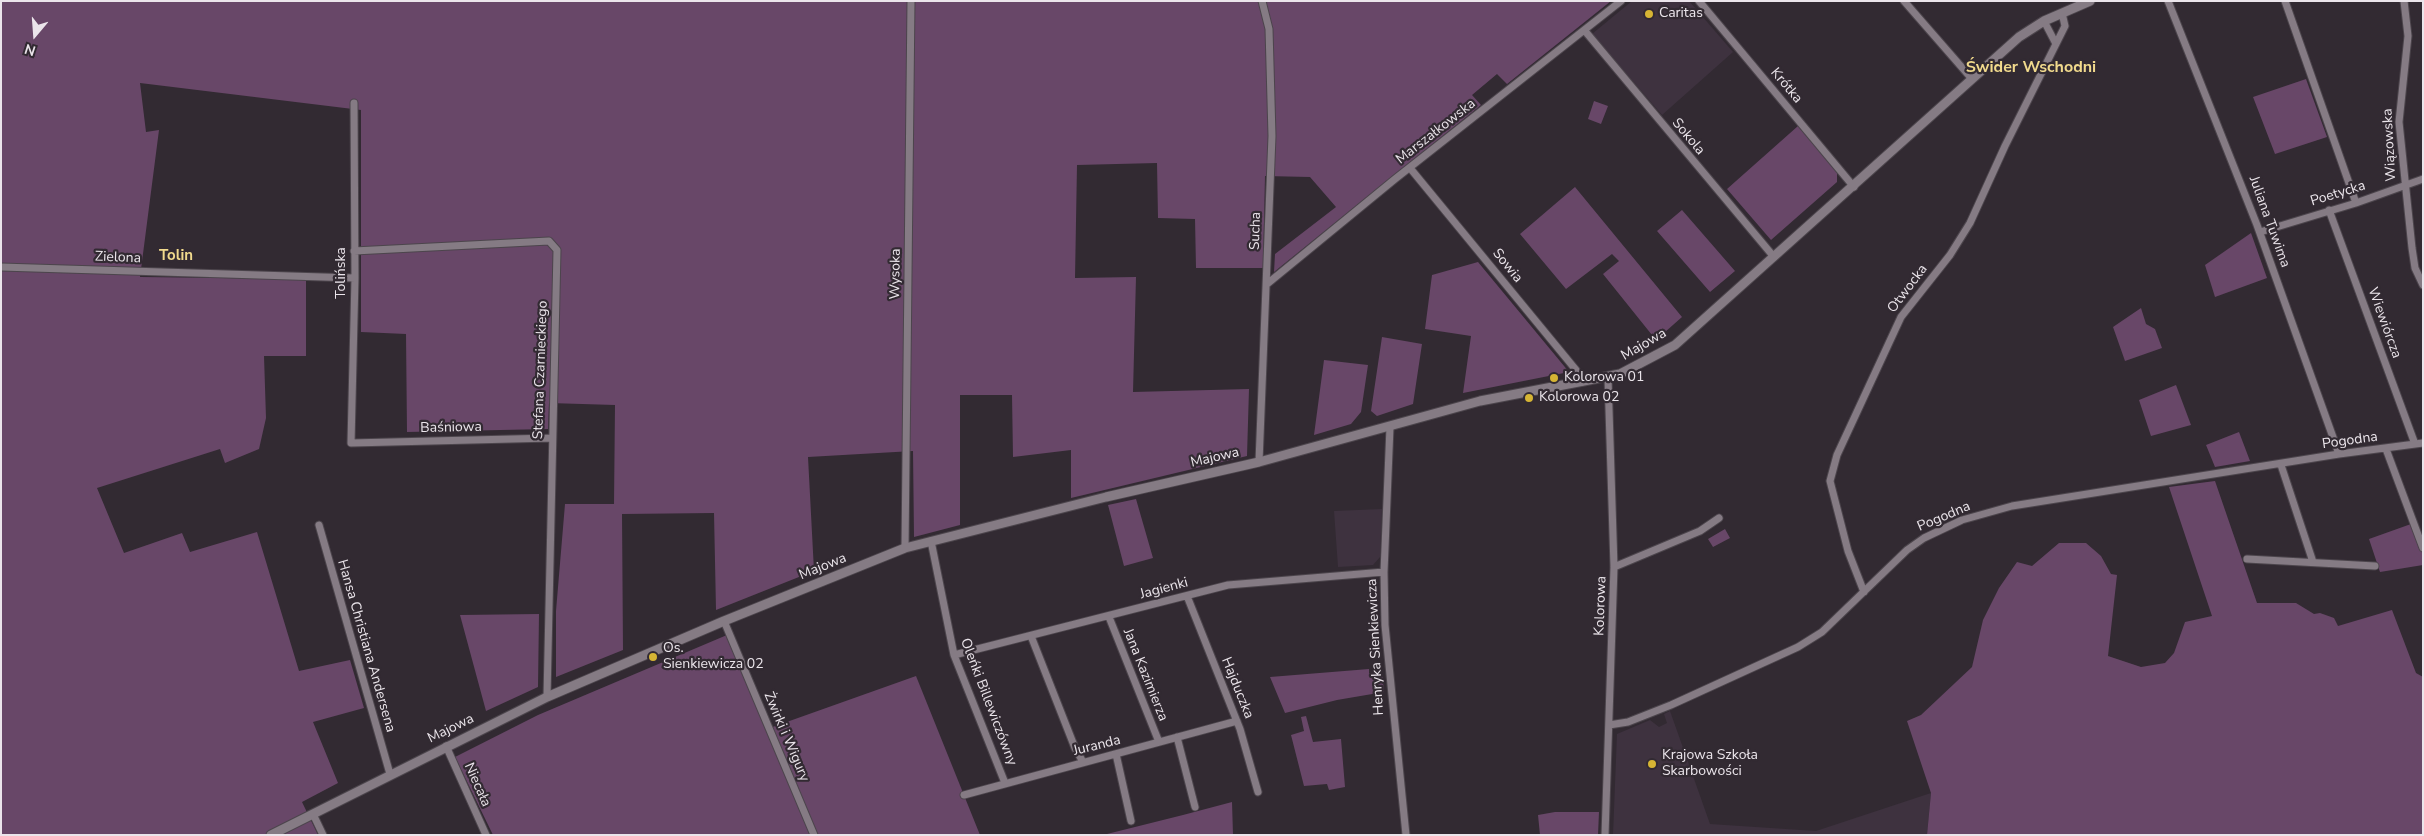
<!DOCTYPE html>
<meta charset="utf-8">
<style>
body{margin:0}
#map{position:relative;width:2424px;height:836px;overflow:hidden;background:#322a32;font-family:"Nunito Sans",sans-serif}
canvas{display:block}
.frame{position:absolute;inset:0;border:2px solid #ebe5eb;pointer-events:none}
.north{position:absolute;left:10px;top:10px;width:50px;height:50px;-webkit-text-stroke:4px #322a32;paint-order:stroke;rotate:198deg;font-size:14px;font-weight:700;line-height:20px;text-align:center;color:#ebe5eb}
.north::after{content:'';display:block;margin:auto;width:18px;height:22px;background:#ebe5eb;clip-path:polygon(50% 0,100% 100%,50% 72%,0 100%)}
</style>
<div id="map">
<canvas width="2424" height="836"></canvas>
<div class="frame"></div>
<div class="north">N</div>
</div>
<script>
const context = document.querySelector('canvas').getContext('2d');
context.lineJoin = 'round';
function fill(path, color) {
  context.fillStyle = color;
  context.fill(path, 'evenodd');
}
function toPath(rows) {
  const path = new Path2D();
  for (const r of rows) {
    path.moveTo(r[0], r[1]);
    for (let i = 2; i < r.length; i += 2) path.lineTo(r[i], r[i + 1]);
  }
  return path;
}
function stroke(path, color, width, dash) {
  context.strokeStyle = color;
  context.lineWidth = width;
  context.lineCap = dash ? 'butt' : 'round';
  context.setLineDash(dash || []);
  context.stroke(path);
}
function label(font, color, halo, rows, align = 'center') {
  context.font = font + ' "Nunito Sans",sans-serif';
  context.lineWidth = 4.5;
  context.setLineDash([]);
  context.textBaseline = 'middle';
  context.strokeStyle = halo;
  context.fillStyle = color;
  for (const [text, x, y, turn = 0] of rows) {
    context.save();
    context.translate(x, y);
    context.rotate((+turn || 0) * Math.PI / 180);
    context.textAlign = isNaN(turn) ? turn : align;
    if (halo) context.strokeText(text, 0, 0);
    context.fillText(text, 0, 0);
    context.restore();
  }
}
const built = toPath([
 [1632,1,1689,1,1733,52,1662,115,1592,34],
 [1382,509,1380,557,1373,565,1338,567,1334,511],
 [1670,711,1710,824,1816,831,1931,793,1927,835,1613,835,1617,734,1650,720,1659,727,1667,723,1664,714]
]);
const green = toPath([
 [1,1,1611,1,1507,84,1497,74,1472,95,1481,105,1274,272,1275,254,1336,207,1310,177,1265,176,1263,268,1196,268,1195,219,1158,218,1157,163,1077,165,1075,278,1136,277,1133,392,1249,389,1247,456,1071,498,1071,450,1013,457,1012,395,960,395,960,525,914,537,913,451,808,457,814,571,716,610,714,513,622,514,623,650,556,677,556,611,565,504,614,504,615,405,549,403,548,429,407,432,406,334,361,332,361,110,140,83,146,132,159,130,140,277,306,279,306,356,264,356,266,418,259,449,225,463,220,449,97,488,124,553,182,533,190,552,257,532,299,671,350,660,364,708,313,722,338,783,302,802,318,835,1,835],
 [2306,79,2327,137,2275,154,2253,97],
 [1594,101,1608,106,1601,124,1588,119],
 [1798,126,1837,171,1837,182,1771,240,1727,189],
 [1575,187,1682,317,1656,340,1603,274,1619,261,1612,254,1566,289,1520,234],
 [1682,210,1735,271,1710,292,1657,231],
 [2251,233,2267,278,2215,297,2205,265],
 [1478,262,1569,372,1463,393,1471,336,1425,329,1432,275],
 [2141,308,2146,324,2155,329,2162,348,2125,361,2113,327],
 [1382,337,1422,344,1413,404,1377,416,1371,411],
 [1324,360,1368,365,1361,412,1351,424,1314,435],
 [2176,385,2191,425,2151,436,2139,400],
 [2239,432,2250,461,2215,467,2206,445],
 [2215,481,2257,603,2296,603,2314,614,2320,613,2334,618,2338,626,2392,610,2416,673,2423,677,2423,835,1927,835,1931,793,1907,721,1921,715,1972,667,1983,620,1999,588,2017,562,2032,566,2059,543,2086,543,2101,556,2111,574,2117,575,2108,656,2141,667,2165,663,2174,653,2185,622,2212,616,2169,487],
 [1136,499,1153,558,1124,566,1108,505],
 [2411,524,2423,555,2423,565,2380,572,2369,539],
 [1725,529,1730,538,1713,547,1708,539],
 [539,614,538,687,486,711,460,615],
 [727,635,767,729,916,676,980,835,493,835,455,757,538,715],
 [1369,669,1369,673,1382,673,1384,692,1337,700,1285,713,1270,677],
 [1306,716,1313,742,1341,739,1345,787,1329,790,1327,784,1304,786,1291,735,1304,731,1301,717],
 [1232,802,1233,835,1103,835,1183,815],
 [1555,812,1599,812,1598,835,1540,835,1538,815]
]);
const minor = toPath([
 [1699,1,1854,187],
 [1904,1,1972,79],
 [2168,1,2257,225,2339,454],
 [2285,1,2356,203],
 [2404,1,2408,36,2399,122,2412,248,2415,268,2423,285],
 [2044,21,2056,44],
 [1585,31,1774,257],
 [354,103,355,278,351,443,552,438],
 [1410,168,1576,370,1582,382],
 [2329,210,2415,444],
 [2260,232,2356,203,2423,179],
 [354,251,549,241,557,250,547,697],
 [1,267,355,278],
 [1267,284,1395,179,1621,1],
 [1390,427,1384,572,1385,625,1406,835],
 [2386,449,2423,548],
 [1259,462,1272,136,1269,29,1262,1],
 [2281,465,2313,562],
 [319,525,390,774],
 [931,541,954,655,1005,783],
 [905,548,911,1],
 [2247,559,2375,566],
 [1614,567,1700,531,1719,518],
 [1864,592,1848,551,1830,481,1837,455,1901,317,1950,255,1970,223,2005,146,2065,26,2062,13],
 [1187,596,1240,729,1258,792],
 [1109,617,1159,742],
 [724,621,814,835],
 [1031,636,1075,748,1083,762],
 [954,655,1228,585,1384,572],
 [1609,725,1628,722,1671,705,1798,647,1822,632,1907,550,1924,538,1962,520,2012,506,2339,454,2423,443],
 [1177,737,1195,807],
 [446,746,486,835],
 [1116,754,1131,821],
 [964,795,1237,721],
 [313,814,323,835],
 [1605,835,1614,567,1608,378]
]);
const tertiary = toPath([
 [271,835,547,697,724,621,905,548,1106,497,1259,462,1480,401,1620,374,1675,345,2019,37,2044,21,2090,1]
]);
const markers = [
 [1649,14,5,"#d6b534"],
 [1554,378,5,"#d6b534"],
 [1529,398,5,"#d6b534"],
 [653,657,5,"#d6b534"],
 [1652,764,5,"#d6b534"]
];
const poiNames = [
 ["Caritas",1659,14],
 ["Kolorowa 01",1564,378],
 ["Kolorowa 02",1539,398],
 ["Os.",663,649],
 ["Sienkiewicza 02",663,665],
 ["Krajowa Szkoła",1662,756],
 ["Skarbowości",1662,772]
];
const streetNames = [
 ["Krótka",1786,86,50],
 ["Marszałkowska",1436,132,-38],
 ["Sokola",1688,137,50],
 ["Wiązowska",2390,145,-93],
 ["Poetycka",2338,194,-17],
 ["Juliana Tuwima",2269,222,70],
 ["Sucha",1256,231,-88],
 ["Zielona",118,258,2],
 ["Sowia",1507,266,51],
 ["Tolińska",342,273,-90],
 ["Wysoka",896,274,-89],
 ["Otwocka",1908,289,-53],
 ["Wiewiórcza",2384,323,70],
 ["Majowa",1644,345,-30],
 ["Stefana Czarnieckiego",541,370,-88],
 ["Baśniowa",451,428,-1],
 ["Pogodna",2350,441,-8],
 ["Majowa",1215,458,-13],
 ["Pogodna",1944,517,-23],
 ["Majowa",823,567,-22],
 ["Jagienki",1164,589,-15],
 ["Kolorowa",1601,606,-88],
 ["Hansa Christiana Andersena",366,646,74],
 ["Henryka Sienkiewicza",1376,647,-93],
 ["Jana Kazimierza",1145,675,68],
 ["Hajduczka",1237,688,68],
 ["Oleńki Billewiczówny",988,702,69],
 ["Majowa",451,729,-26],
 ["Żwirki i Wigury",786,737,67],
 ["Juranda",1097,746,-14],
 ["Niecała",477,785,66]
];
const neighbourhoodNames = [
 ["Tolin",176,256]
];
const quarterNames = [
 ["Świder Wschodni",2031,68]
];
fill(built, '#3e323f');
fill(green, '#684768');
stroke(minor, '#4c454c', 9);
stroke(tertiary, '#4c454c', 11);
stroke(minor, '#857b84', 7);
stroke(tertiary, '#857b84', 9);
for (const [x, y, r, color] of markers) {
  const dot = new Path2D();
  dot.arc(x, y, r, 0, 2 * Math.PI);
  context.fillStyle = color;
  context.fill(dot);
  stroke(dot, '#322a32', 2);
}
label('14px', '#ebe5eb', '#322a32', poiNames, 'left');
label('14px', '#ebe5eb', '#322a32', streetNames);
label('bold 15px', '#f1da8d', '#322a32', neighbourhoodNames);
label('bold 16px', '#f1da8d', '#322a32', quarterNames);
</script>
